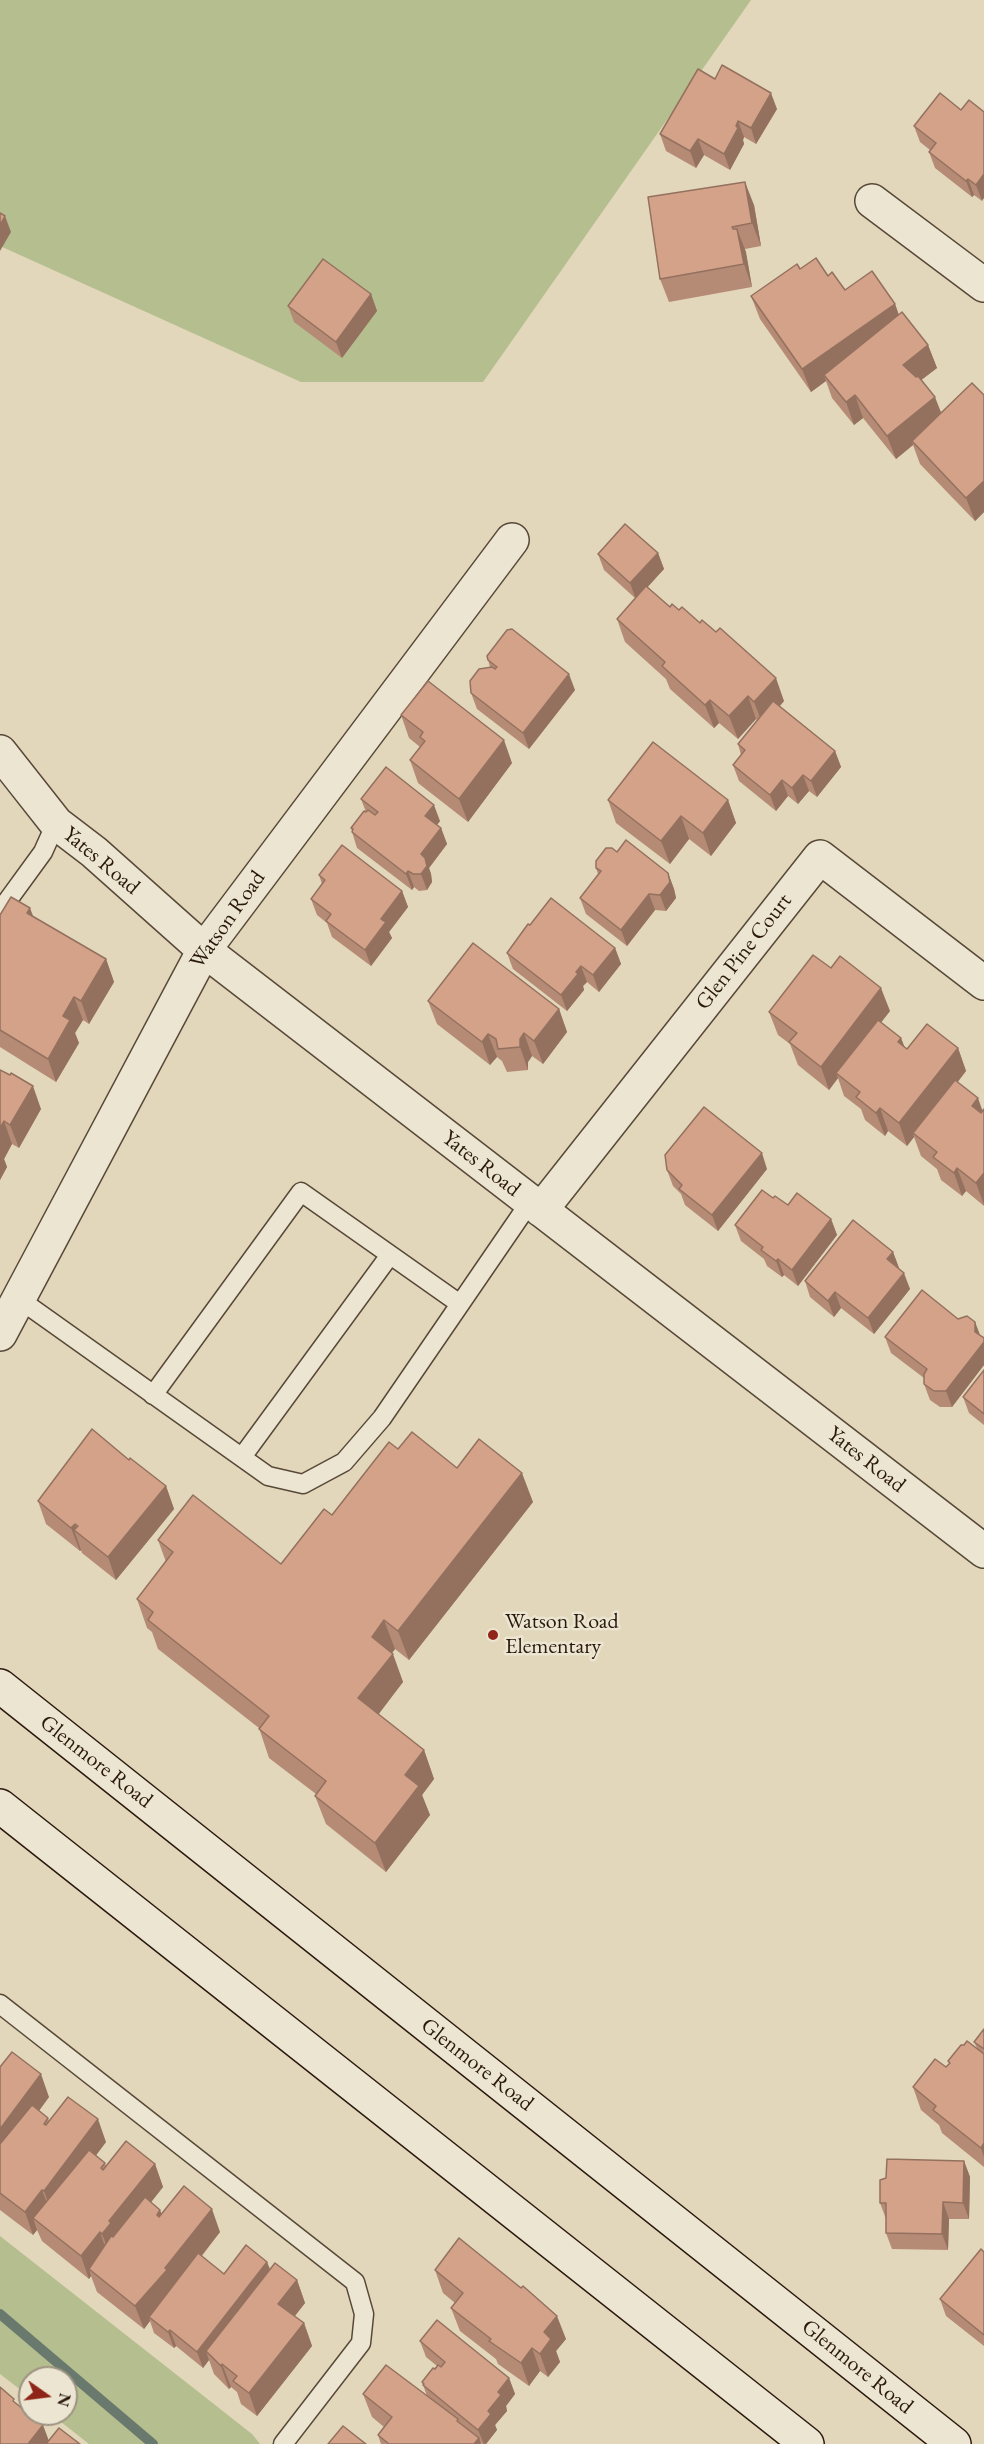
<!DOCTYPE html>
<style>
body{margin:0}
#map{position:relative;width:984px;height:2444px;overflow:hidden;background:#e2d7ba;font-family:"EB Garamond",serif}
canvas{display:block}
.north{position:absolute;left:18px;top:2366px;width:60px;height:60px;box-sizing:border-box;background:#ece5d2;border:2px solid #9e9383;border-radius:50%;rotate:104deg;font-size:16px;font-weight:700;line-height:24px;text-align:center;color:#2a180d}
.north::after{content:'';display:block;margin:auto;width:21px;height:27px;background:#8f2418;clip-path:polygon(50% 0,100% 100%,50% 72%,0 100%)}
</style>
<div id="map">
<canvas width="984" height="2444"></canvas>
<div class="north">N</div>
</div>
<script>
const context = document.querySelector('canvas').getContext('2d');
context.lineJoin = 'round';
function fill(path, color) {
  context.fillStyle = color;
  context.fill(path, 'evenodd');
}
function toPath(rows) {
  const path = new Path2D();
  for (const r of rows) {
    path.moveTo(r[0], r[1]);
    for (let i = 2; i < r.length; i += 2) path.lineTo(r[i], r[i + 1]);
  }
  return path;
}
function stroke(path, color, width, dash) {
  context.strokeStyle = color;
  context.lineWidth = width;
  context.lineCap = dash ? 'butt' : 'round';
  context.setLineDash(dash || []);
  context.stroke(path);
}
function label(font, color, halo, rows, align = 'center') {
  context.font = font + ' "EB Garamond",serif';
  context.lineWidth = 5;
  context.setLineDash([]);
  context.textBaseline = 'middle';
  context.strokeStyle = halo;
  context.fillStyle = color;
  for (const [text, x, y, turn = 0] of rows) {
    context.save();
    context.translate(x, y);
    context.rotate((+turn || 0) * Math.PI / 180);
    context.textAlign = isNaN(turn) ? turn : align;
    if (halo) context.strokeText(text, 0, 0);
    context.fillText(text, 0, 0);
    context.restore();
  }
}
const green = toPath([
 [0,0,751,0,483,382,301,382,0,246],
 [0,2236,252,2434,260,2444,89,2444,51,2414,66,2414,66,2378,30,2378,30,2397,0,2374]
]);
const stream = toPath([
 [0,2314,153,2444]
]);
const lane = toPath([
 [0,911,43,852,56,823],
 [19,1299,268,1476,303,1484,344,1462,382,1418,530,1202],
 [153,1395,301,1192,460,1304],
 [242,1457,390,1255],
 [0,2004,355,2282,364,2314,361,2343,283,2444]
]);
const street = toPath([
 [872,201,984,285],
 [0,752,56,823,94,852,204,950,984,1551],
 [541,1210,820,857,984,983],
 [0,1334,204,950,512,540]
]);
const secondary = toPath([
 [0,1686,954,2444],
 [0,1806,807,2444]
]);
const wall = toPath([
 [715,79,777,109,756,144,744,137,743,140,744,144,730,170,704,155,696,168,666,151,660,134],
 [961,110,982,201,974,195,972,197,935,168,929,152,930,150,920,142,914,126],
 [754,205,761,246,745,249,752,287,669,302,660,279],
 [800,269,828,276,845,290,895,304,899,315,928,345,937,368,921,380,941,413,984,395,984,512,975,521,920,464,913,445,896,459,863,418,854,425,832,398,826,381,811,392,760,319,751,296],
 [371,294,377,311,342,358,294,322,288,306],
 [658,553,664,569,647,587,670,607,784,701,780,706,835,751,841,767,817,797,809,791,798,804,788,796,776,811,739,781,733,765,741,755,738,744,757,720,756,719,738,739,719,723,714,728,670,689,666,679,625,642,617,619,635,598,604,570,598,554],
 [488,660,575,690,529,749,477,709,471,693,490,667],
 [401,715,512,763,468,822,418,783,410,760,420,747,409,738],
 [361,799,440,821,437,825,441,828,447,844,429,868,431,874,432,882,427,890,419,891,414,887,412,890,357,848,352,832,352,831,351,828,366,812],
 [608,800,728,800,736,823,711,856,689,839,670,864,616,823],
 [617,852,668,873,674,889,676,898,666,911,655,910,627,946,586,914,580,898,598,874,596,868],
 [319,875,402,891,408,907,389,932,392,938,371,966,332,937,327,923,317,915,311,899,322,884],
 [0,915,33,916,106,959,114,982,89,1024,83,1020,75,1033,79,1043,56,1082,0,1047],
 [615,948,621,964,599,992,587,982,583,986,584,990,567,1011,513,969,507,953],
 [428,1001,559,1009,567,1032,543,1064,532,1056,528,1062,528,1070,507,1072,502,1061,497,1057,490,1065,437,1024],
 [890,1011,881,1022,901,1038,904,1046,907,1049,958,1048,966,1071,958,1082,983,1111,984,1109,984,1206,966,1191,962,1196,941,1180,937,1169,921,1156,914,1137,907,1146,888,1131,885,1136,865,1120,861,1109,844,1096,838,1078,829,1090,798,1065,790,1044,778,1035,769,1012],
 [0,1070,41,1109,19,1148,12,1144,4,1159,7,1167,0,1180],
 [767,1169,718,1231,685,1205,681,1194,673,1186,667,1170],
 [773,1198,788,1205,831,1219,837,1235,798,1286,784,1275,782,1277,767,1266,764,1259,741,1241,735,1225],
 [893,1252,899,1268,910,1289,874,1334,841,1308,834,1317,810,1297,805,1281],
 [958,1319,975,1322,980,1335,984,1338,984,1365,952,1407,940,1407,930,1400,924,1384,924,1378,891,1353,885,1337],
 [984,1370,984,1425,969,1413,963,1397],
 [398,1449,457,1468,533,1502,409,1660,395,1649,392,1653,403,1682,378,1714,424,1750,434,1779,422,1795,430,1815,386,1872,326,1824,315,1796,316,1794,269,1758,259,1728,158,1649,152,1632,147,1628,137,1599,166,1562,158,1540,281,1564,332,1515],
 [129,1460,166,1486,174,1509,116,1580,82,1553,81,1550,80,1551,46,1524,38,1501],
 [984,2029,984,2167,942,2133,939,2125,921,2110,913,2087,946,2067,949,2064,948,2061,977,2048,974,2042],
 [0,2067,49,2097,39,2111,48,2118,49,2121,106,2142,96,2155,106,2165,155,2164,163,2187,151,2202,162,2214,220,2232,202,2256,224,2274,267,2262,270,2269,297,2280,305,2303,295,2316,304,2323,312,2346,257,2416,241,2404,237,2392,231,2387,229,2389,214,2374,209,2360,203,2368,176,2346,174,2348,154,2333,150,2321,144,2329,97,2292,91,2276,89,2279,42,2241,37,2230,33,2235,0,2210],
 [964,2161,970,2177,969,2219,949,2219,948,2250,892,2249,886,2233,886,2219,880,2203],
 [984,2252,984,2346,946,2316,940,2299],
 [435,2270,566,2339,556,2351,560,2362,548,2377,540,2371,529,2386,498,2364,496,2359,460,2331,451,2308,455,2303,443,2293],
 [420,2341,509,2378,515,2394,506,2406,507,2411,495,2425,497,2430,486,2444,482,2444,481,2443,481,2444,381,2444,378,2435,384,2427,372,2417,363,2394,427,2396,422,2382,437,2366,426,2357]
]);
const shadedWall = toPath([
 [771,93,777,109,756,144,751,128],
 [738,121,744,137,743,140,744,144,730,170,724,154],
 [698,139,704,155,696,168,690,151],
 [984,174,984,198,982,201,976,185],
 [968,179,974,195,972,197,966,181],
 [745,182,754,205,761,246,752,223],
 [5,216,11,232,0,251,0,225],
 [737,229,746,252,752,287,744,264],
 [371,294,377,311,342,358,336,342],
 [895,304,903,327,824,375,826,381,811,392,802,369],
 [928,345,937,368,911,388,903,365],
 [855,395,863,418,854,425,846,402],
 [935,397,944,420,912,441,913,445,896,459,887,436],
 [984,481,984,512,975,521,966,498],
 [658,553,664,569,636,600,630,583],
 [569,674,575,690,529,749,523,733],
 [776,678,784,701,763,725,754,702],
 [748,696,756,719,738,739,729,716],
 [710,700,719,723,714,728,705,705],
 [504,740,512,763,468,822,459,799],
 [835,751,841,767,817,797,811,781],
 [803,775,809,791,798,804,792,788],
 [782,780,788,796,776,811,770,795],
 [728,800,736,823,711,856,703,833],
 [434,805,440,821,431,832,425,816],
 [681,816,689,839,670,864,661,841],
 [441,828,447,844,429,868,431,874,432,882,427,890,421,874,421,854],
 [408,871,414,887,412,890,406,874],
 [668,873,674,889,676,898,666,911,660,895],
 [402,891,408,907,389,932,392,938,371,966,365,950,381,919],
 [649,894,655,910,627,946,621,930],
 [30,908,39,931,27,913],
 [615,948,621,964,599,992,593,975],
 [106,959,114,982,89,1024,81,1001],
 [581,966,587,982,583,986,584,990,567,1011,561,995,576,972],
 [881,988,890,1011,840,1076,836,1073,838,1078,829,1090,821,1067],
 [74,997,83,1020,75,1033,79,1043,56,1082,48,1059,63,1016],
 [559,1009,567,1032,543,1064,534,1041],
 [524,1033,532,1056,528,1062,528,1070,520,1047,520,1039],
 [488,1034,497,1057,490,1065,482,1042],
 [901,1038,910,1061,898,1042],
 [958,1048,966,1071,915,1135,913,1133,914,1137,907,1146,899,1123],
 [33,1086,41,1109,19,1148,10,1125],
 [978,1098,984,1115,972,1106],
 [880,1108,888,1131,885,1136,876,1113],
 [4,1121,12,1144,4,1159,7,1167,0,1180,0,1128],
 [762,1153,767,1169,718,1231,712,1215],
 [957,1168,966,1191,962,1196,954,1173],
 [984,1173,984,1205,976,1183],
 [831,1219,837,1235,798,1286,792,1270],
 [893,1252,899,1268,887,1259],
 [778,1259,784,1275,782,1277,776,1261],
 [904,1273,910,1289,874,1334,868,1318],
 [835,1292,841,1308,834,1317,828,1301],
 [975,1322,981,1338,984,1342,984,1365,952,1407,946,1391,975,1332],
 [522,1473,533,1502,409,1660,398,1631],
 [166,1486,174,1509,116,1580,108,1557],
 [75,1524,78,1534,74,1530,81,1550,80,1551,71,1528],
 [384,1620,395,1649,382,1666,372,1637],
 [393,1654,403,1682,369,1727,358,1698],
 [424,1750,434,1779,422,1795,430,1815,386,1872,375,1843,405,1775],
 [41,2074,49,2097,0,2163,0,2129],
 [98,2119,106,2142,52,2214,44,2191],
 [984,2143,984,2157,981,2148],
 [964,2161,970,2177,969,2219,963,2203],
 [155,2164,163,2187,119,2243,111,2257,102,2234,109,2221],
 [42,2190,51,2213,33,2218,37,2230,33,2235,25,2212],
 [943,2202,949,2219,948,2250,942,2234],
 [212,2209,220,2232,174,2290,149,2317,150,2321,144,2329,135,2306],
 [160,2210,169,2233,157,2215],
 [100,2232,108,2255,89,2269,91,2276,89,2279,81,2256],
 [267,2262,273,2278,206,2351,209,2360,203,2368,197,2352],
 [297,2280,305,2303,286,2327,278,2304],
 [557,2316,566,2339,556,2351,560,2362,548,2377,540,2354,544,2332],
 [304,2323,312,2346,257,2416,249,2393],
 [170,2330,176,2346,174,2348,168,2332],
 [532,2348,540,2371,529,2386,521,2363],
 [222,2364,231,2387,229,2389,221,2366],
 [509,2378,515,2394,506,2406,507,2411,495,2425,497,2430,486,2444,484,2444,478,2430,498,2392],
 [43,2425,49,2441,46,2444,28,2444],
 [479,2438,481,2444,474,2444]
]);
const building = toPath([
 [722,65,771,93,751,128,738,121,736,126,738,128,724,154,698,139,690,151,660,134,698,69,715,79,722,65],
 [940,93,961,110,969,100,984,112,984,174,976,185,968,179,966,181,929,152,936,143,914,126,940,93],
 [745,182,752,223,732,227,733,229,737,229,744,264,660,279,648,197,745,182],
 [0,213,5,216,0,225,0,213],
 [816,258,828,276,832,272,845,290,872,271,895,304,802,369,751,296,797,264,800,269,816,258],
 [323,259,371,294,336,342,288,306,323,259],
 [902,312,928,345,903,365,916,377,918,376,935,397,887,436,855,395,846,402,824,375,902,312],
 [972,383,984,395,984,481,966,498,912,441,972,383],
 [625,524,658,553,630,583,598,554,625,524],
 [646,586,670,607,672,604,679,610,682,607,700,623,702,620,716,632,720,628,776,678,754,702,748,696,729,716,710,700,705,705,662,666,665,662,617,619,646,586],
 [512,629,569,674,523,733,471,693,470,681,479,669,492,667,495,669,497,667,488,660,487,656,507,630,512,629],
 [428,681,504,740,459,799,410,760,425,741,420,737,423,732,401,715,428,681],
 [773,701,835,751,811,781,803,775,792,788,782,780,770,795,733,765,745,750,738,744,773,701],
 [653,742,728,800,703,833,681,816,661,841,608,800,653,742],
 [386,767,434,805,425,816,441,828,421,854,425,858,427,866,421,874,413,874,408,871,406,874,352,832,353,829,351,828,364,811,366,812,368,810,375,815,378,812,361,799,386,767],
 [626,840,668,873,670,882,660,895,649,894,621,930,580,898,601,871,596,868,596,861,606,848,612,848,617,852,626,840],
 [342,845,402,891,381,919,386,922,365,950,326,921,331,914,311,899,325,880,319,875,342,845],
 [11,897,30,908,27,913,106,959,81,1001,74,997,63,1016,70,1020,48,1059,0,1030,0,915,11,897],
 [551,898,615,948,593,975,581,966,576,972,578,974,561,995,507,953,528,924,530,925,551,898],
 [473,943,559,1009,534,1041,524,1033,520,1039,520,1047,498,1049,496,1039,488,1034,482,1042,428,1001,473,943],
 [813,955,831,968,840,956,881,988,821,1067,789,1042,797,1033,769,1012,813,955],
 [878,1020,901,1038,898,1042,907,1049,927,1024,958,1048,899,1123,880,1108,876,1113,856,1097,860,1092,836,1073,878,1020],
 [0,1070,10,1075,11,1073,33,1086,10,1125,4,1121,0,1128,0,1070],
 [955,1080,978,1098,972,1106,981,1113,984,1109,984,1173,976,1183,957,1168,954,1173,933,1157,937,1152,913,1133,955,1080],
 [704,1107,762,1153,712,1215,679,1189,682,1185,667,1170,665,1155,704,1107],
 [762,1190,773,1198,775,1196,788,1205,797,1193,831,1219,792,1270,778,1259,776,1261,761,1250,763,1247,735,1225,762,1190],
 [853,1220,893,1252,887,1259,904,1273,868,1318,835,1292,828,1301,805,1281,853,1220],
 [922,1290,958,1319,967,1316,975,1322,975,1332,984,1338,984,1342,946,1391,934,1391,924,1384,924,1374,927,1369,885,1337,922,1290],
 [984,1370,984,1414,963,1397,984,1370],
 [92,1429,129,1460,130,1458,166,1486,108,1557,74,1530,78,1526,75,1524,71,1528,38,1501,92,1429],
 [412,1432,457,1468,479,1439,522,1473,398,1631,384,1620,372,1637,393,1654,358,1698,424,1750,405,1775,419,1786,375,1843,315,1796,326,1781,259,1729,269,1716,148,1620,153,1612,137,1599,173,1552,158,1540,193,1495,281,1564,324,1509,332,1515,389,1442,398,1449,412,1432],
 [984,2029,984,2049,974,2042,984,2029],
 [967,2041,984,2054,984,2143,981,2148,933,2110,936,2106,913,2087,935,2059,946,2067,950,2063,948,2061,961,2045,964,2045,967,2041],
 [12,2052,41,2074,0,2129,0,2067,12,2052],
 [68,2097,98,2119,44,2191,42,2190,25,2212,0,2193,0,2144,32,2105,48,2118,44,2124,46,2125,68,2097],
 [126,2141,155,2164,109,2221,111,2223,102,2234,100,2232,81,2256,33,2218,89,2150,105,2163,101,2168,103,2170,126,2141],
 [887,2159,964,2161,963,2203,943,2202,942,2234,886,2233,886,2203,880,2203,880,2180,886,2178,887,2159],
 [184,2186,212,2209,165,2268,167,2270,135,2306,89,2269,111,2236,113,2237,145,2197,160,2210,157,2215,159,2217,184,2186],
 [459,2238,521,2288,523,2286,557,2316,544,2332,551,2339,540,2354,532,2348,521,2363,489,2341,491,2339,451,2308,463,2293,435,2270,459,2238],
 [246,2245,267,2262,197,2352,170,2330,168,2332,149,2317,198,2253,224,2274,246,2245],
 [981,2249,984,2252,984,2335,940,2299,981,2249],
 [275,2263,297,2280,278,2304,304,2323,249,2393,233,2381,237,2376,222,2364,221,2366,206,2351,275,2263],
 [437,2320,509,2378,498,2392,501,2395,488,2411,491,2414,478,2430,423,2385,424,2384,422,2382,433,2368,435,2369,438,2365,441,2367,445,2362,420,2341,437,2320],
 [386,2365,458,2419,457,2421,479,2438,474,2444,389,2444,378,2435,392,2417,363,2394,386,2365],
 [0,2387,14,2399,13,2401,43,2425,28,2444,0,2444,0,2387],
 [343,2426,366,2444,328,2444,343,2426],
 [59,2428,80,2444,46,2444,59,2428]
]);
const markers = [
 [493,1635,6,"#8f2418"]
];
const streetNames = [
 ["Yates Road",101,861,40],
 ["Watson Road",228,920,-55],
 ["Glen Pine Court",744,952,-52],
 ["Yates Road",481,1164,38],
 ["Yates Road",866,1460,38],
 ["Glenmore Road",96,1762,38],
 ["Glenmore Road",477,2065,38],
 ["Glenmore Road",857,2367,39]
];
const poiNames = [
 ["Watson Road",505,1622],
 ["Elementary",505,1647]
];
fill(green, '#b5be8e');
stroke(stream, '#6a796e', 10);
stroke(lane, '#584838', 21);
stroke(street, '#584838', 36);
stroke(secondary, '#2a180d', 36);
stroke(lane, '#ece5d2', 18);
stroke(street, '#ece5d2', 33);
stroke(secondary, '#ece5d2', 33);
fill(wall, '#b58b75');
fill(shadedWall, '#94715f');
fill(building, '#d3a288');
stroke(building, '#94715f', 1.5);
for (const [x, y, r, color] of markers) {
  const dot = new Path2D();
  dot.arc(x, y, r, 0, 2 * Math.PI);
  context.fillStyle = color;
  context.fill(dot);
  stroke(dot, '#ece5d2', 2);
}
label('22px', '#2a180d', '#ece5d2', streetNames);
label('22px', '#2a180d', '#ece5d2', poiNames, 'left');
</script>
